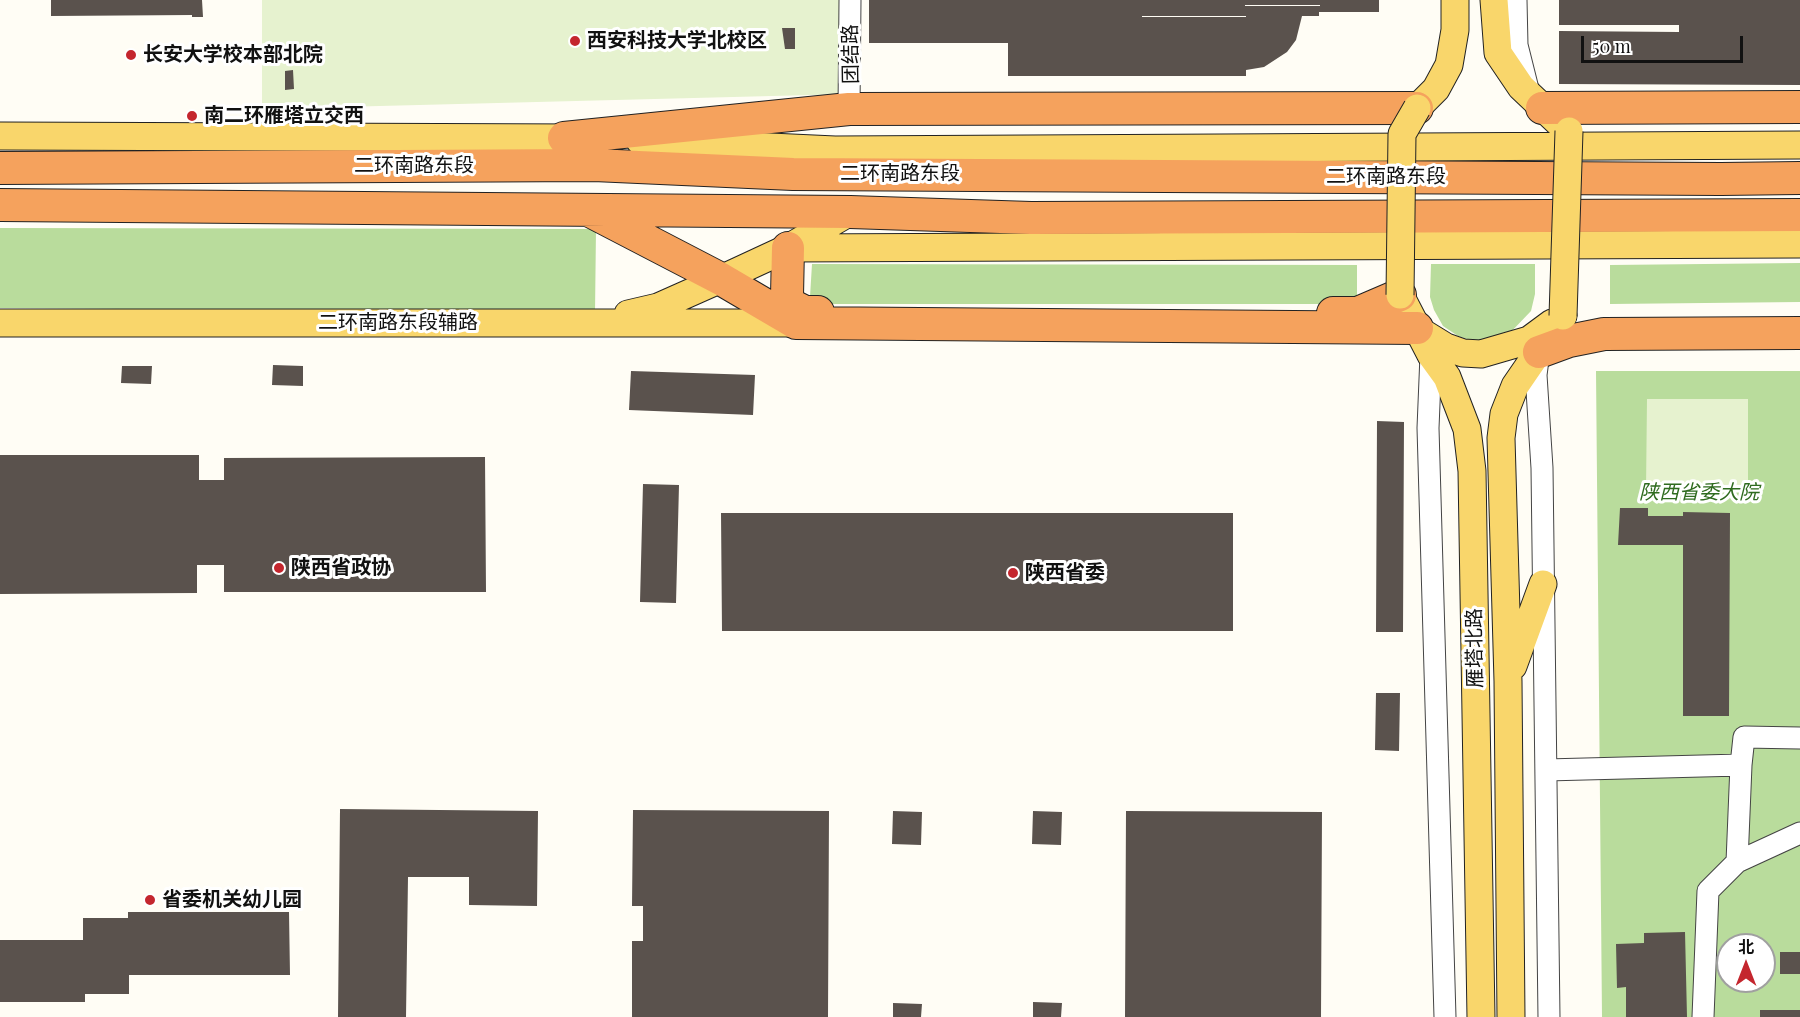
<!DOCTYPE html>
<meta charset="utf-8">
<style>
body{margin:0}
#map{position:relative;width:1800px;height:1017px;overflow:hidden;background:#fffdf5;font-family:"Playfair Display","Noto Sans SC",serif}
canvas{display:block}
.north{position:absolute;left:1716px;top:933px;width:60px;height:60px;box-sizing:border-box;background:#fff;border:2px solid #a0a0a0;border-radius:50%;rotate:0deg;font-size:16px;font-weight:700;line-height:24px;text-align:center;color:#111}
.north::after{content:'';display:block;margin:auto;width:21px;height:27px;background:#c4262e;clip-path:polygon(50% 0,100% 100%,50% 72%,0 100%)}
.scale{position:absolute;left:1581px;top:36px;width:162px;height:27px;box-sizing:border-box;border:3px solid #111;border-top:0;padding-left:8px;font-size:18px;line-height:21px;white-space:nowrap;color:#111;-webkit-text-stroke:4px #fff;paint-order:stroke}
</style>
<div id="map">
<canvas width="1800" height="1017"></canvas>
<div class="north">北</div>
<div class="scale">50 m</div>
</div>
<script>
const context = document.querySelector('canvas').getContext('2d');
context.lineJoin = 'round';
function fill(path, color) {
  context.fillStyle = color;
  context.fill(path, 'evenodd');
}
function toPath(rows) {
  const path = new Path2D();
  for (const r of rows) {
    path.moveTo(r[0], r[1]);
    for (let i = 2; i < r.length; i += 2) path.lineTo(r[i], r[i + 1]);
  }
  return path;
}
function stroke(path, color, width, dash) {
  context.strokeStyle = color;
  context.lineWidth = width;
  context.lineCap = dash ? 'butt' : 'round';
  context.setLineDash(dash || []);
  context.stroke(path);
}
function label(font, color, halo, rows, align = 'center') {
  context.font = font + ' "Playfair Display","Noto Sans SC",serif';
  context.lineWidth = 6;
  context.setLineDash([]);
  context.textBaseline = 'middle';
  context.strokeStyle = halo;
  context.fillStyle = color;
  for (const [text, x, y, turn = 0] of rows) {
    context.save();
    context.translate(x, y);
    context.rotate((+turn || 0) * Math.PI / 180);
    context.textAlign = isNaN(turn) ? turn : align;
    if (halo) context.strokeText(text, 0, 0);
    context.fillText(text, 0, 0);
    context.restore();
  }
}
const forest = toPath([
 [0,228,596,229,595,313,0,308],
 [1800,263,1800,302,1610,304,1610,265],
 [812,264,1357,265,1357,304,818,304,810,297],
 [1431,264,1535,264,1535,294,1531,311,1509,334,1476,342,1458,336,1443,326,1434,310,1430,297],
 [1596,371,1800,371,1800,1017,1602,1017],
 [1728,945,1764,945,1764,981,1728,981]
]);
const pitch = toPath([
 [262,0,850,0,851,94,262,109],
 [1647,399,1748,399,1748,490,1646,490]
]);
const building = toPath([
 [51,0,202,0,203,17,192,17,192,15,51,16],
 [869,0,1379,0,1379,12,1319,12,1319,16,1302,16,1296,40,1287,52,1264,67,1246,70,1246,76,1008,76,1008,43,869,43],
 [1245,5,1320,5,1320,6,1245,6],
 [1142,16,1246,16,1246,17,1142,17],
 [1559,0,1800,0,1800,85,1559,84,1559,31,1679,32,1679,25,1559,25],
 [782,28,795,28,795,49,785,49],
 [293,70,294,89,285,90,285,71],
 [273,365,303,366,303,386,272,385],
 [122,366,152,366,151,384,121,383],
 [631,371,755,375,753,415,629,410],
 [1377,421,1404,422,1403,632,1376,632],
 [0,455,199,455,199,480,224,480,224,458,485,457,486,592,224,592,224,565,197,565,197,593,0,594],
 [643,484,679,485,676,603,640,602],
 [1620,508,1648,508,1648,516,1683,516,1683,512,1730,513,1729,716,1683,716,1683,545,1618,545],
 [721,513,1233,513,1233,631,722,631],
 [1376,693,1400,693,1399,751,1375,750],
 [340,809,538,811,537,906,469,905,469,877,408,877,406,1017,338,1017],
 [633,810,829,811,828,1017,632,1017,632,941,643,941,643,906,632,906],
 [893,811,922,812,921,845,892,844],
 [1033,811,1062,812,1061,845,1032,844],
 [1126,811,1322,812,1321,1017,1125,1017],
 [128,912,289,912,290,975,129,975,129,994,85,994,85,1002,0,1002,0,940,83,940,83,918,128,918],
 [1685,932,1687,1017,1626,1017,1626,987,1617,988,1616,944,1644,943,1644,933],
 [1780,952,1800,952,1800,974,1780,974],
 [1033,1002,1062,1003,1061,1017,1033,1017],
 [893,1003,922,1004,921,1017,893,1017],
 [1760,1010,1800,1010,1800,1017,1760,1017]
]);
const minor = toPath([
 [1516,0,1517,45,1528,89],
 [849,109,850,0],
 [1539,352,1536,375,1542,468,1549,1017],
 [1431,355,1428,428,1445,1017],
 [1546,770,1741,765,1744,737,1800,738],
 [1737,862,1800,833],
 [1703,1017,1708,891,1737,862,1741,765]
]);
const major = toPath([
 [1494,0,1498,53,1521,87,1559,123],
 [1417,108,1436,89,1449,65,1455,30,1455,0],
 [0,136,584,138],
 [640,141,835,150,1800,145],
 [788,248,1800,244],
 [1400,295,1431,355,1447,377,1467,429,1472,471,1481,1017],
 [628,314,658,307,721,279,788,248,850,212],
 [0,323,796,323],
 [1420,331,1446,347,1463,353,1481,354,1529,340,1552,323],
 [1513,666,1543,584],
 [1511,1017,1508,681,1501,438,1504,414,1515,386,1563,316]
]);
const highway = toPath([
 [1542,108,1800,107],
 [564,138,849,109,1417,108],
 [0,168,594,165,793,174,1721,179,1800,178],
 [0,205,850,212,1031,218,1800,215],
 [592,212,721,279,796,323,1417,328],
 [788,248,787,296,791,305,805,312,818,312],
 [1333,313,1358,313,1400,295],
 [1539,352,1569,341,1604,334,1800,333]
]);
const majorBridge = toPath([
 [1400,295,1402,134,1417,108],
 [1563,316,1569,131]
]);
const markers = [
 [575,41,6,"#c4262e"],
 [131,55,6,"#c4262e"],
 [192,116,6,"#c4262e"],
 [279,568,6,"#c4262e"],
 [1013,573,6,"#c4262e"],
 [150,900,6,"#c4262e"]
];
const poiNames = [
 ["西安科技大学北校区",587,41],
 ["长安大学校本部北院",143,55],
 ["南二环雁塔立交西",204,116],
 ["陕西省政协",291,568],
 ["陕西省委",1025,573],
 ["省委机关幼儿园",162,900]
];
const streetNames = [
 ["团结路",851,54,-91],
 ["二环南路东段",414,166],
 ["二环南路东段",900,174],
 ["二环南路东段",1386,177],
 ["二环南路东段辅路",398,323],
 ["雁塔北路",1475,648,-91]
];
const parkNames = [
 ["陕西省委大院",1699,493]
];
fill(forest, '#b9dc9c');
fill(pitch, '#e6f2cf');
fill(building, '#5a524d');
stroke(minor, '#444', 23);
stroke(major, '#222', 29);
stroke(highway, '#222', 34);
stroke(minor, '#fff', 21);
stroke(major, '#f9d66b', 27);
stroke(highway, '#f5a25d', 32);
stroke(majorBridge, '#222', 29, []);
stroke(majorBridge, '#f9d66b', 27);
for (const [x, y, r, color] of markers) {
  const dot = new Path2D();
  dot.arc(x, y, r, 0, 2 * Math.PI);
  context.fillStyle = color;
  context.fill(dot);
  stroke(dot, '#fff', 2);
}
label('bold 20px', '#111', '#fff', poiNames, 'left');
label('20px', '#111', '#fff', streetNames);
label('italic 20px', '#2f6b1f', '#fff', parkNames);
</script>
